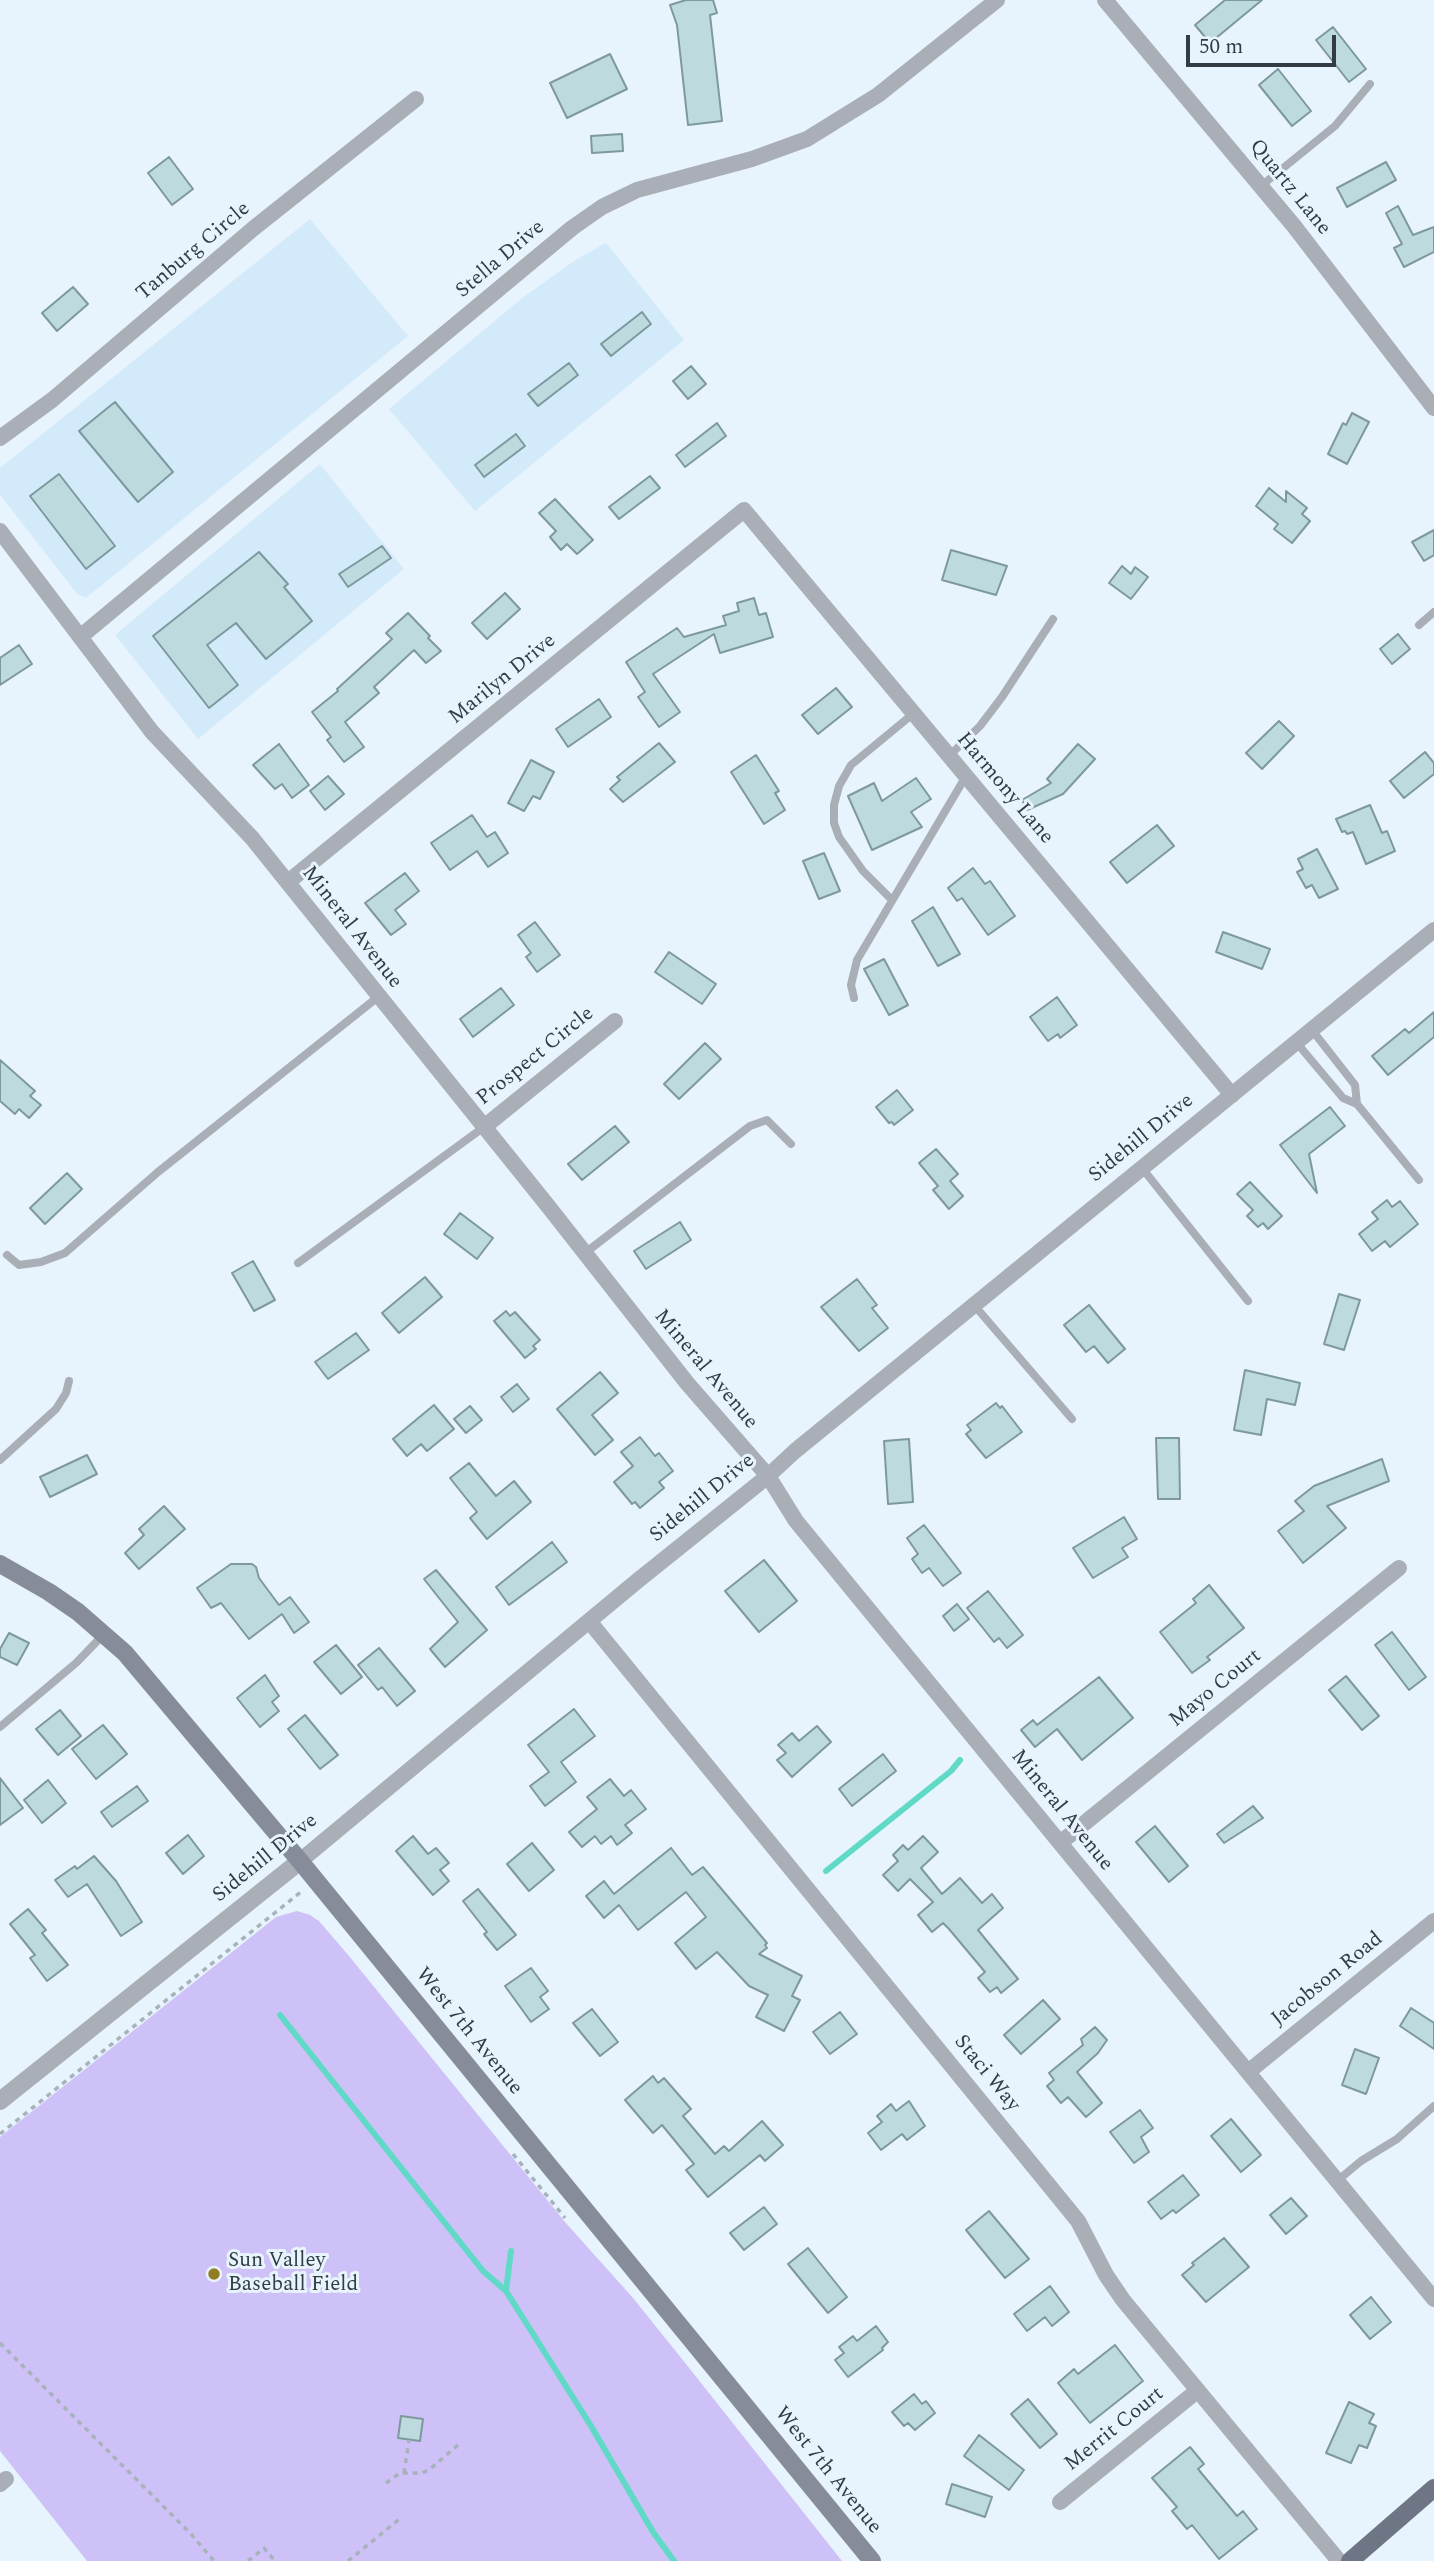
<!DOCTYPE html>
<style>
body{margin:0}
#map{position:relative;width:1434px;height:2561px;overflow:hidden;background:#e7f4fd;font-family:Spectral,serif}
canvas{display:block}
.scale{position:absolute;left:1186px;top:35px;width:150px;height:32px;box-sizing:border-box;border:4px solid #333c42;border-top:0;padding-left:9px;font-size:21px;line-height:24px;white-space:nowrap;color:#333c42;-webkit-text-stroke:5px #e7f4fd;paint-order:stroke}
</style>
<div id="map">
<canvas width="1434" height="2561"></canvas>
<div class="scale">50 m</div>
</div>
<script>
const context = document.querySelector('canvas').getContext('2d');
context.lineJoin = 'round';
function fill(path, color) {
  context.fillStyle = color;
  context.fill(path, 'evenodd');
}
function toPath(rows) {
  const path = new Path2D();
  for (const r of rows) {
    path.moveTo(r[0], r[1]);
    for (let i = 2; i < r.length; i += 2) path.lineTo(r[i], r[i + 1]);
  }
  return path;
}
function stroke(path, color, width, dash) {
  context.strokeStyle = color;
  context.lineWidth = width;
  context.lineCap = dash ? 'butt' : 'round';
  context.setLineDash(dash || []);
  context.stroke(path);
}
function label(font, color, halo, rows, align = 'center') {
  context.font = font + ' Spectral,serif';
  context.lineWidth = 6;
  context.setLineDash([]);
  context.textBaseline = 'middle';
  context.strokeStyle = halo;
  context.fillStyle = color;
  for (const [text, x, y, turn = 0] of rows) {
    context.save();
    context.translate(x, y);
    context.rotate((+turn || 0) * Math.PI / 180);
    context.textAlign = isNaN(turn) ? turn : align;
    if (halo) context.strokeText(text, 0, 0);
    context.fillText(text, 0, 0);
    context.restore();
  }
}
const built = toPath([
 [310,219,408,336,86,598,78,595,0,495,0,468],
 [606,243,684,340,475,511,389,409,521,299,577,259],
 [320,464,404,569,198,739,115,635]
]);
const green = toPath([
 [297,1911,310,1915,319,1921,349,1956,565,2222,633,2298,686,2364,842,2561,87,2561,0,2451,0,2137,276,1917]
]);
const stream = toPath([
 [826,1871,951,1771,960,1760],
 [280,2015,483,2271,506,2291,591,2426,653,2532,674,2561],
 [506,2291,511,2251]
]);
const building = toPath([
 [686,0,713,0,717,13,710,15,722,121,688,125,677,25,670,5,686,0],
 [1225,0,1262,0,1210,43,1195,25,1225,0],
 [1333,27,1366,69,1349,82,1316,40,1333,27],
 [610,54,627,89,567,118,550,83,610,54],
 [1278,69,1311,111,1292,126,1259,85,1278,69],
 [622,134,623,151,592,153,591,136,622,134],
 [169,157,193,189,172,205,148,173,169,157],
 [1386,162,1396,180,1347,207,1337,188,1386,162],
 [1398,206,1413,235,1434,227,1434,252,1404,267,1394,248,1402,244,1386,213,1398,206],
 [73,287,88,304,57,331,42,313,73,287],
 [642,312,651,324,611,356,601,344,642,312],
 [569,363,578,375,538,406,528,394,569,363],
 [691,366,706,384,688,399,673,381,691,366],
 [115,402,173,472,138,502,79,431,115,402],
 [1352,413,1369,422,1347,464,1328,454,1343,423,1346,425,1352,413],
 [717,423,726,436,685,467,676,455,717,423],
 [516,434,525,446,484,477,475,465,516,434],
 [59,474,115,546,86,569,30,496,59,474],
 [650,476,660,488,619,519,609,507,650,476],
 [1269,488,1286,502,1286,491,1307,508,1302,514,1310,521,1292,543,1274,529,1278,524,1256,506,1269,488],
 [555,499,593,540,577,554,567,544,561,550,550,537,556,531,539,513,555,499],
 [1434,530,1434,555,1424,561,1412,542,1434,530],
 [382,546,391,558,348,587,339,574,382,546],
 [951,550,1007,566,996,595,942,580,951,550],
 [259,552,288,584,284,587,312,621,266,659,236,623,207,645,238,685,209,708,153,636,259,552],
 [1122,566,1131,574,1135,567,1148,577,1131,599,1109,583,1122,566],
 [505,593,520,609,487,639,472,623,505,593],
 [754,598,759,615,766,613,773,637,720,653,714,634,653,674,680,712,659,727,638,697,645,692,626,662,677,628,684,637,726,625,723,616,739,611,737,603,754,598],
 [408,613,430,636,428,638,441,651,426,663,414,650,374,687,379,693,345,722,364,747,344,762,327,740,331,737,312,712,338,691,337,689,392,639,386,633,408,613],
 [1398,634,1410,649,1392,664,1380,649,1398,634],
 [19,645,32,664,0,685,0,658,19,645],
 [836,688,852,707,818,734,802,715,836,688],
 [599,699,611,717,568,747,556,729,599,699],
 [1279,721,1294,736,1262,769,1246,753,1279,721],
 [659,743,675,762,623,802,610,789,620,780,617,777,659,743],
 [279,744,309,785,292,798,282,784,275,789,253,765,279,744],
 [1078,744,1095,759,1063,794,1027,810,1022,800,1051,783,1047,779,1078,744],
 [1425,752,1434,763,1434,774,1404,798,1390,781,1425,752],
 [756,755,779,791,775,793,785,810,764,824,731,772,756,755],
 [531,760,554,772,540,799,533,796,524,811,508,803,531,760],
 [328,776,344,794,325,810,310,791,328,776],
 [916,778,931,799,911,812,922,827,872,850,848,796,874,783,882,801,916,778],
 [1370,805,1382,833,1387,831,1395,851,1366,864,1353,832,1347,834,1345,831,1342,832,1336,819,1370,805],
 [472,815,487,837,495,832,508,853,488,867,477,851,450,870,431,843,472,815],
 [1157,825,1174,846,1127,883,1110,862,1157,825],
 [1317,849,1338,889,1319,898,1312,885,1306,888,1297,872,1303,869,1298,859,1317,849],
 [824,853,840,891,819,899,803,861,824,853],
 [973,868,985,884,990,881,1015,916,988,935,962,898,957,901,948,888,973,868],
 [405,873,419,891,395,910,406,924,391,935,365,903,405,873],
 [933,907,960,954,938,966,912,921,933,907],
 [535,922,560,955,537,972,526,957,531,953,518,935,535,922],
 [1223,932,1270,949,1262,969,1216,952,1223,932],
 [669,952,716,984,702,1004,655,972,669,952],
 [884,959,908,1005,889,1015,864,969,884,959],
 [501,988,514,1005,473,1037,460,1019,501,988],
 [1057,997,1077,1025,1060,1038,1058,1034,1048,1041,1030,1017,1057,997],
 [1434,1012,1434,1037,1388,1075,1372,1056,1405,1029,1409,1033,1434,1012],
 [705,1043,721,1059,679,1099,664,1084,705,1043],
 [0,1060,35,1091,30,1096,41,1105,29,1118,19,1109,15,1114,0,1101,0,1060],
 [897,1090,913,1110,894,1125,892,1122,889,1123,876,1107,897,1090],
 [1330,1107,1345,1126,1309,1154,1317,1193,1280,1145,1330,1107],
 [615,1126,629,1142,582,1180,568,1164,615,1126],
 [936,1149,958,1174,950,1181,963,1196,949,1209,933,1190,938,1186,919,1163,936,1149],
 [67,1173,82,1189,45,1224,30,1208,67,1173],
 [1250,1182,1282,1216,1268,1229,1263,1223,1258,1227,1247,1216,1253,1210,1237,1194,1250,1182],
 [1387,1200,1392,1207,1400,1201,1418,1224,1390,1247,1385,1241,1372,1251,1359,1234,1378,1219,1372,1212,1387,1200],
 [460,1213,493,1238,477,1259,444,1234,460,1213],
 [680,1222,691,1240,646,1269,634,1251,680,1222],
 [253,1261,275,1300,254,1311,232,1273,253,1261],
 [425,1277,442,1297,399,1333,382,1313,425,1277],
 [857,1279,877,1305,872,1308,888,1328,859,1351,821,1307,857,1279],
 [1339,1294,1360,1300,1344,1350,1324,1344,1339,1294],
 [1089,1305,1125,1349,1108,1363,1094,1346,1086,1352,1064,1325,1089,1305],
 [506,1311,510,1316,515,1312,540,1340,533,1346,536,1349,525,1358,494,1321,506,1311],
 [356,1333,369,1350,328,1379,315,1362,356,1333],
 [1245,1370,1300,1383,1295,1405,1267,1399,1261,1435,1234,1430,1245,1370],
 [600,1372,618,1393,592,1415,613,1440,595,1455,557,1409,600,1372],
 [517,1384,529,1399,513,1412,501,1397,517,1384],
 [996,1403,1000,1408,1002,1406,1022,1432,986,1458,966,1434,971,1430,967,1425,996,1403],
 [434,1405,454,1429,427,1451,421,1444,407,1456,393,1439,434,1405],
 [470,1406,482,1420,466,1433,454,1419,470,1406],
 [640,1437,655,1456,659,1453,673,1471,659,1482,664,1488,640,1508,635,1502,632,1504,614,1482,633,1466,621,1452,640,1437],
 [1156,1438,1179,1438,1180,1499,1158,1499,1156,1438],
 [909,1439,913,1502,888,1504,884,1441,909,1439],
 [87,1455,97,1474,50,1497,40,1477,87,1455],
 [1382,1459,1389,1481,1327,1506,1346,1528,1303,1563,1278,1531,1304,1511,1295,1501,1314,1486,1382,1459],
 [469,1463,496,1496,514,1481,531,1502,487,1539,470,1518,477,1512,450,1478,469,1463],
 [164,1506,185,1529,139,1569,125,1553,144,1535,139,1529,164,1506],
 [1124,1517,1137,1539,1122,1548,1128,1557,1093,1578,1073,1548,1124,1517],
 [924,1525,961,1573,943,1586,929,1568,922,1573,912,1559,918,1554,907,1538,924,1525],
 [552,1542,567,1562,509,1605,496,1587,552,1542],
 [764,1560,797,1601,759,1632,725,1591,764,1560],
 [231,1564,252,1564,256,1567,259,1578,279,1605,290,1597,309,1622,294,1633,282,1614,249,1639,221,1603,211,1608,197,1588,231,1564],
 [436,1570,487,1630,445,1667,430,1649,458,1622,424,1579,436,1570],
 [1209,1585,1244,1628,1207,1657,1210,1660,1192,1673,1160,1632,1196,1603,1193,1599,1209,1585],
 [988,1591,1023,1635,1007,1648,999,1638,994,1642,967,1608,988,1591],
 [957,1604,969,1619,954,1631,943,1616,957,1604],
 [1392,1632,1426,1677,1409,1690,1375,1645,1392,1632],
 [9,1633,29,1643,17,1665,0,1657,0,1649,9,1633],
 [336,1645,362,1677,341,1694,314,1662,336,1645],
 [379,1648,415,1691,397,1706,382,1687,378,1690,358,1665,379,1648],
 [265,1675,279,1696,272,1702,279,1711,260,1727,237,1698,265,1675],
 [1346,1676,1379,1716,1362,1730,1329,1690,1346,1676],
 [1099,1677,1133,1718,1082,1760,1057,1729,1035,1747,1021,1730,1033,1720,1037,1725,1099,1677],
 [574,1709,595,1736,561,1762,576,1782,545,1806,530,1786,549,1772,528,1745,574,1709],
 [60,1710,81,1736,58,1755,36,1729,60,1710],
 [305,1715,338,1755,320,1769,288,1729,305,1715],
 [103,1725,127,1754,96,1779,72,1749,103,1725],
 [817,1726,831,1742,792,1777,777,1760,786,1753,778,1745,792,1733,799,1741,817,1726],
 [883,1754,896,1771,852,1806,839,1789,883,1754],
 [0,1778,23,1808,0,1825,0,1778],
 [610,1779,624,1796,631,1790,646,1809,625,1825,632,1833,617,1845,611,1836,601,1844,595,1836,582,1847,569,1832,597,1809,587,1797,610,1779],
 [48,1780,66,1803,42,1823,24,1800,48,1780],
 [137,1786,148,1801,112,1827,101,1812,137,1786],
 [1253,1806,1263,1818,1224,1843,1217,1834,1253,1806],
 [1155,1826,1188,1866,1169,1882,1136,1842,1155,1826],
 [188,1835,204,1856,183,1874,166,1853,188,1835],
 [413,1836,428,1854,436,1848,449,1863,440,1870,449,1881,433,1895,396,1851,413,1836],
 [923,1836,938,1852,921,1868,942,1894,960,1878,982,1903,992,1894,1003,1908,978,1930,1018,1979,1001,1993,997,1987,990,1992,978,1978,985,1972,949,1929,943,1923,932,1932,918,1915,933,1902,910,1879,898,1891,883,1875,898,1861,893,1855,903,1845,908,1850,923,1836],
 [532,1843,554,1870,529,1891,507,1864,532,1843],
 [671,1848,692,1875,703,1867,767,1943,765,1945,767,1948,759,1954,802,1976,792,1996,800,2000,784,2031,756,2017,768,1995,749,1986,717,1952,696,1969,675,1943,706,1917,686,1892,638,1930,619,1905,604,1918,586,1896,604,1881,614,1894,671,1848],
 [94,1856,116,1881,142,1922,121,1936,87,1884,68,1897,55,1880,75,1866,77,1869,94,1856],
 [478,1889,516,1935,497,1950,484,1934,487,1932,463,1901,478,1889],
 [28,1909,46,1930,42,1933,68,1965,47,1981,30,1958,35,1955,10,1924,28,1909],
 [531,1968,548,1991,540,1997,549,2009,531,2022,505,1986,531,1968],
 [1043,2000,1060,2019,1021,2054,1004,2035,1043,2000],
 [1411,2008,1434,2023,1434,2049,1400,2026,1411,2008],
 [592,2009,618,2042,600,2056,573,2023,592,2009],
 [840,2012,857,2034,830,2054,813,2032,840,2012],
 [1095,2027,1107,2040,1098,2053,1077,2072,1102,2103,1086,2117,1068,2097,1061,2103,1047,2086,1054,2080,1049,2073,1083,2045,1081,2039,1095,2027],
 [1355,2049,1379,2058,1366,2094,1342,2085,1355,2049],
 [653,2076,658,2083,664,2078,691,2109,683,2116,715,2154,724,2146,729,2151,762,2121,783,2145,765,2161,760,2155,708,2197,686,2170,694,2164,662,2125,653,2133,625,2100,653,2076],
 [909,2101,925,2126,907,2140,902,2134,881,2150,868,2133,882,2122,877,2116,891,2104,896,2111,909,2101],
 [1140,2110,1153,2128,1141,2137,1149,2152,1134,2163,1110,2132,1140,2110],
 [1231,2119,1261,2155,1241,2172,1211,2136,1231,2119],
 [1183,2175,1199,2195,1176,2213,1173,2210,1161,2219,1148,2202,1183,2175],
 [1291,2198,1307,2216,1286,2234,1270,2215,1291,2198],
 [764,2207,777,2224,744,2250,730,2233,764,2207],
 [989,2211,1029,2259,1005,2278,966,2230,989,2211],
 [1224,2238,1249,2267,1206,2302,1182,2275,1194,2265,1192,2263,1224,2238],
 [808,2248,847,2297,828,2313,788,2264,808,2248],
 [1050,2286,1069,2312,1052,2326,1045,2317,1027,2331,1014,2314,1050,2286],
 [1371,2297,1391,2322,1370,2339,1350,2315,1371,2297],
 [876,2326,888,2342,882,2348,883,2350,848,2377,835,2360,844,2353,839,2347,853,2336,857,2341,876,2326],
 [1115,2345,1143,2381,1090,2423,1058,2383,1074,2369,1078,2374,1115,2345],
 [914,2394,922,2404,926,2401,935,2413,915,2430,908,2423,904,2426,892,2412,914,2394],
 [1028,2399,1057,2434,1040,2448,1011,2414,1028,2399],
 [1349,2402,1374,2414,1369,2423,1376,2426,1367,2448,1359,2445,1351,2463,1326,2453,1349,2402],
 [401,2416,423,2419,420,2441,398,2438,401,2416],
 [979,2435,1024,2470,1009,2490,964,2456,979,2435],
 [1190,2447,1204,2464,1198,2469,1237,2516,1243,2511,1257,2529,1219,2559,1192,2525,1187,2529,1172,2511,1177,2507,1152,2478,1190,2447],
 [952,2484,992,2497,985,2517,946,2504,952,2484]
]);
const path = toPath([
 [0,2134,302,1891],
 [513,2154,565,2218],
 [0,2343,191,2534,214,2561],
 [404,2473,409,2440],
 [386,2483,400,2473,422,2473,429,2470,458,2445],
 [248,2561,264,2548,275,2561],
 [348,2561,402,2517]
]);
const service = toPath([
 [1261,186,1335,126,1370,84],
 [1419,625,1434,612],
 [949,756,980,726,1002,697,1053,619],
 [892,900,863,871,839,837,834,823,834,805,839,786,851,765,914,713],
 [854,998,851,985,857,960,966,776],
 [1296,1042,1343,1098,1357,1104,1355,1085,1312,1030],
 [1357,1104,1419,1180],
 [1142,1168,1248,1301],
 [585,1253,750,1126,767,1120,791,1144],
 [7,1255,19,1265,41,1262,65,1253,158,1172,378,997],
 [298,1263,484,1127],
 [974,1305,1072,1419],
 [0,1460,56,1409,66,1393,69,1381],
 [0,1727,76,1663,105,1633],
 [1337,2181,1361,2161,1397,2139,1434,2106]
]);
const minor = toPath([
 [1105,0,1294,226,1434,408],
 [0,438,52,400,254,228,416,99],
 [0,531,152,732,252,838,548,1206,687,1383,768,1476,796,1521,1434,2299],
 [80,637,572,228,602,207,637,190,752,159,807,139,878,95,997,0],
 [288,882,744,510,1232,1095],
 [484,1127,615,1021],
 [589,1621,1078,2221,1106,2275,1123,2300,1339,2561],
 [1060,1843,1399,1568],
 [300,1861,636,1582,768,1476,795,1451,1434,930],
 [1248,2072,1434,1921],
 [0,2484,6,2479],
 [1060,2502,1197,2391]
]);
const tertiary = toPath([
 [0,2101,300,1861]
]);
const secondary = toPath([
 [0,1564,49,1592,78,1612,125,1653,300,1861,872,2561]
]);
const primary = toPath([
 [1350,2561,1434,2488]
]);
const markers = [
 [214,2274,7,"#917d24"]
];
const streetNames = [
 ["Quartz Lane",1289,188,51],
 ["Tanburg Circle",194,252,-40],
 ["Stella Drive",501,260,-40],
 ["Marilyn Drive",503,680,-39],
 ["Harmony Lane",1004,789,50],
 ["Mineral Avenue",351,928,52],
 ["Prospect Circle",536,1057,-39],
 ["Sidehill Drive",1142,1139,-39],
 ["Mineral Avenue",705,1370,50],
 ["Sidehill Drive",703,1499,-39],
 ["Mayo Court",1216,1689,-39],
 ["Mineral Avenue",1061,1811,51],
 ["Sidehill Drive",266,1859,-39],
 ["Jacobson Road",1328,1980,-39],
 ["West 7th Avenue",468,2032,51],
 ["Staci Way",986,2074,51],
 ["Merrit Court",1115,2430,-39],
 ["West 7th Avenue",827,2471,51]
];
const poiNames = [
 ["Sun Valley",228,2262],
 ["Baseball Field",228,2286]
];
fill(built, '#d3eafa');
fill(green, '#cec1f8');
stroke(stream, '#60d9c6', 6);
fill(building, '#bddadf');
stroke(building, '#7e999e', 2);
stroke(path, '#a7b2ba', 3.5, [5, 5]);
stroke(service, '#aaaeb7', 8);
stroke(minor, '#aaaeb7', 16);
stroke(tertiary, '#aaaeb7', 18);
stroke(secondary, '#878c9a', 18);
stroke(primary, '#6e7585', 18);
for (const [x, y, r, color] of markers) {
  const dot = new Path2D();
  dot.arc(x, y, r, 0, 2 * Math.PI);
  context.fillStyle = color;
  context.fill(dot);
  stroke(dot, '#e7f4fd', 2.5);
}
label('21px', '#333c42', '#e7f4fd', streetNames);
label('21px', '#333c42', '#e7f4fd', poiNames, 'left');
</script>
